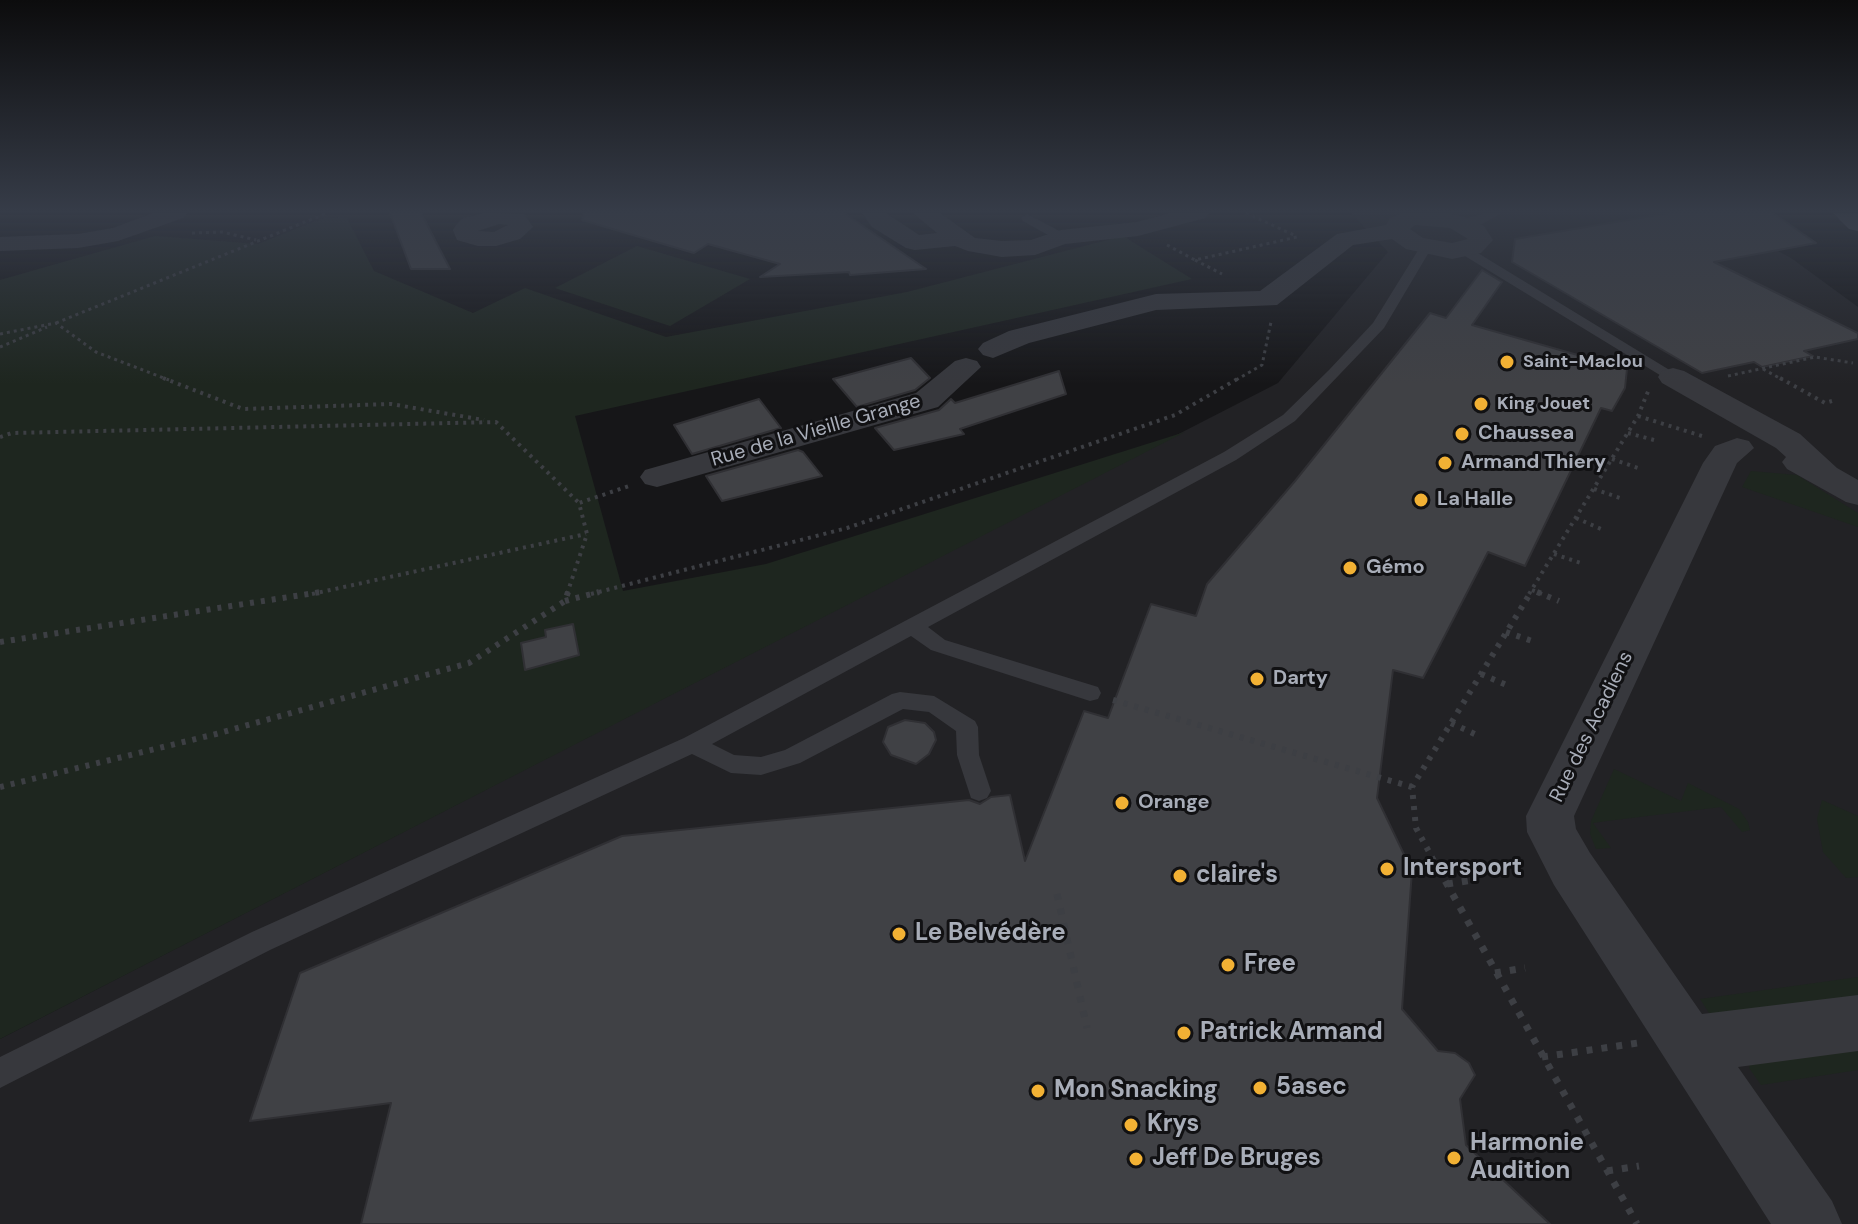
<!DOCTYPE html>
<meta charset="utf-8">
<style>
body{margin:0}
canvas{display:block;background:#161618}
</style>
<canvas width="1858" height="1224"></canvas>
<script>
const context = document.querySelector('canvas').getContext('2d');
context.lineJoin = 'round';
function fill(path, color) {
  context.fillStyle = color;
  context.fill(path, 'evenodd');
}
function toPath(rows) {
  const path = new Path2D();
  for (const r of rows) {
    path.moveTo(r[0], r[1]);
    for (let i = 2; i < r.length; i += 2) path.lineTo(r[i], r[i + 1]);
  }
  return path;
}
function stroke(path, color, width, dash) {
  context.strokeStyle = color;
  context.lineWidth = width;
  context.lineCap = dash ? 'butt' : 'round';
  context.setLineDash(dash || []);
  context.stroke(path);
}
function label(font, color, halo, rows, align = 'center') {
  context.font = font + ' "DM Sans",sans-serif';
  context.lineWidth = 6;
  context.setLineDash([]);
  context.textBaseline = 'middle';
  context.strokeStyle = halo;
  context.fillStyle = color;
  for (const [text, x, y, turn = 0] of rows) {
    context.save();
    context.translate(x, y);
    context.rotate((+turn || 0) * Math.PI / 180);
    context.textAlign = isNaN(turn) ? turn : align;
    if (halo) context.strokeText(text, 0, 0);
    context.fillText(text, 0, 0);
    context.restore();
  }
}
const built = toPath([
 [1351,213,1707,213,1791,258,1858,307,1858,1224,0,1224,0,1039,1278,383,1388,252]
]);
const green = toPath([
 [326,217,347,218,374,271,473,313,525,288,666,337,907,292,1123,236,1192,279,575,416,623,591,766,564,1185,432,0,1039,0,280,155,236,258,244],
 [637,246,750,279,670,326,555,288],
 [1751,471,1797,475,1858,513,1858,527,1742,487],
 [1614,769,1681,801,1688,783,1739,809,1748,822,1750,830,1742,832,1721,807,1607,821,1593,823,1611,848,1596,849,1590,834,1591,821],
 [1822,800,1858,816,1858,877,1846,878,1823,852,1817,819],
 [1858,977,1858,998,1713,1019,1700,999],
 [1858,1047,1858,1070,1761,1085,1749,1068,1750,1065]
]);
const building = toPath([
 [390,213,421,213,450,269,411,269,390,213],
 [584,213,844,213,926,269,850,275,849,272,760,277,780,264,708,244,694,253,582,220,584,213],
 [1669,213,1773,213,1816,243,1714,262,1858,333,1858,339,1804,351,1813,356,1762,367,1754,362,1702,373,1512,262,1515,239,1669,213],
 [1482,270,1502,282,1472,325,1627,369,1625,388,1612,411,1601,408,1525,566,1488,552,1423,678,1393,670,1377,798,1412,871,1402,1009,1438,1051,1455,1053,1469,1063,1475,1075,1460,1099,1466,1145,1550,1224,361,1224,391,1103,250,1121,300,973,622,836,969,800,980,804,991,797,1010,795,1025,861,1084,711,1108,718,1151,604,1196,616,1207,584,1295,481,1430,313,1446,318,1482,270],
 [911,358,930,378,915,390,857,407,833,379,911,358],
 [1059,371,1066,394,960,429,964,434,894,450,875,428,939,410,951,399,955,403,1059,371],
 [759,399,781,428,692,454,674,425,759,399],
 [798,450,803,452,822,476,722,501,706,476,798,450],
 [573,624,579,655,525,670,521,643,546,637,545,630,573,624],
 [905,720,925,723,934,732,936,740,929,754,916,764,891,755,883,742,888,727,905,720]
]);
const pathFar3 = toPath([
 [1246,213,1296,236],
 [192,233,222,232,256,240],
 [1167,245,1195,260,1297,237],
 [1195,260,1222,274],
 [56,323,327,213],
 [0,334,56,323,96,352,169,380],
 [0,347,47,327],
 [1763,369,1783,380],
 [1728,376,1815,357,1853,363],
 [1236,380,1262,365,1271,322]
]);
const pathFar2 = toPath([
 [163,378,243,409,391,404,484,420],
 [1780,378,1825,403,1832,401],
 [1638,416,1702,436],
 [1628,433,1654,440],
 [0,437,12,433,496,422,579,503],
 [1612,459,1638,468],
 [1594,489,1620,498],
 [1576,518,1601,529],
 [1554,554,1581,563],
 [1532,590,1542,594],
 [312,594,586,534],
 [567,594,587,534,579,503,629,486],
 [591,594,847,528,1175,415,1239,378],
 [1529,594,1638,416,1649,389]
]);
const pathFar1 = toPath([
 [1537,592,1559,601],
 [565,601,599,592],
 [1506,632,1535,642],
 [0,642,321,592],
 [1481,674,1509,686],
 [1113,700,1412,787],
 [1451,723,1479,736],
 [0,787,216,734,469,663,565,601,568,592],
 [1439,870,1416,828,1412,787,1531,592]
]);
const path = toPath([
 [1438,868,1637,1224],
 [1447,884,1473,880],
 [1057,894,1087,1028],
 [1495,973,1525,968],
 [1542,1057,1638,1043],
 [1607,1171,1639,1166]
]);
const service = toPath([
 [1487,213,1502,213,1480,225,1457,226,1451,222,1487,213],
 [1027,214,1065,234,1067,237,1057,240,1023,221,1021,218,1027,214],
 [1422,244,1432,247,1384,328,1295,421,1236,460,928,627,945,640,1098,687,1101,693,1098,699,1090,701,931,650,911,636,712,744,734,755,761,757,785,750,892,694,900,692,934,696,975,721,978,727,979,755,991,791,987,798,979,801,971,798,957,755,956,731,929,712,903,709,800,763,761,775,731,773,692,754,270,950,0,1088,0,1057,252,932,684,738,1224,452,1283,415,1329,370,1373,323,1422,244],
 [1460,247,1468,247,1681,377,1673,382,1668,380,1460,253,1460,247]
]);
const minor = toPath([
 [153,213,187,213,183,218,118,241,78,248,0,251,0,237,78,234,113,228,153,213],
 [485,213,524,214,533,227,520,239,496,246,478,246,457,240,453,230,456,225,463,218,485,213],
 [499,224,508,225,494,232,478,231,499,224],
 [862,213,886,213,919,235,937,233,913,213,940,213,975,238,1002,241,1031,240,1061,230,1137,222,1170,213,1209,213,1205,218,1138,236,1065,244,1035,255,1002,257,968,251,955,246,915,250,906,248,872,227,862,213],
 [1403,213,1446,213,1465,217,1484,226,1493,240,1481,253,1452,259,1406,249,1392,239,1353,245,1277,305,1156,310,1029,343,993,358,983,355,978,349,983,343,1009,331,1156,294,1260,291,1337,234,1386,225,1390,218,1403,213],
 [1415,225,1450,228,1468,239,1452,243,1423,238,1410,229,1415,225],
 [966,358,977,361,981,367,938,407,657,487,645,484,640,477,645,470,916,393,955,361,966,358],
 [1673,368,1684,371,1800,434,1837,468,1858,480,1858,505,1846,502,1787,469,1782,462,1786,457,1776,448,1662,383,1658,377,1662,371,1673,368],
 [1737,438,1749,441,1754,448,1737,463,1574,816,1576,829,1590,853,1702,1014,1858,995,1858,1051,1738,1067,1832,1201,1842,1224,1771,1224,1554,885,1527,832,1526,816,1703,463,1715,446,1737,438]
]);
const primary = toPath([
 [1833,213,1858,213,1858,231,1849,229,1833,213]
]);
const markers = [
 [1507,362,8,"#f2b134"],
 [1481,404,8,"#f2b134"],
 [1462,434,8,"#f2b134"],
 [1445,463,8,"#f2b134"],
 [1421,500,8,"#f2b134"],
 [1350,568,8,"#f2b134"],
 [1257,679,8,"#f2b134"],
 [1122,803,8,"#f2b134"],
 [1387,869,8,"#f2b134"],
 [1180,876,8,"#f2b134"],
 [899,934,8,"#f2b134"],
 [1228,965,8,"#f2b134"],
 [1184,1033,8,"#f2b134"],
 [1260,1088,8,"#f2b134"],
 [1038,1091,8,"#f2b134"],
 [1131,1125,8,"#f2b134"],
 [1454,1158,8,"#f2b134"],
 [1136,1159,8,"#f2b134"]
];
const farPoinames = [
 ["Saint-Maclou",1523,362],
 ["King Jouet",1497,404]
];
const streetNames = [
 ["Rue de la Vieille Grange",816,431,-16],
 ["Rue des Acadiens",1592,727,-64]
];
const poiNames = [
 ["Chaussea",1478,434],
 ["Armand Thiery",1461,463],
 ["La Halle",1437,500],
 ["Gémo",1366,568],
 ["Darty",1273,679],
 ["Orange",1138,803]
];
const nearPoinames = [
 ["Intersport",1403,869],
 ["claire's",1196,876],
 ["Le Belvédère",915,934],
 ["Free",1244,965],
 ["Patrick Armand",1200,1033],
 ["5asec",1276,1088],
 ["Mon Snacking",1054,1091],
 ["Krys",1147,1125],
 ["Harmonie",1470,1144],
 ["Audition",1470,1172],
 ["Jeff De Bruges",1152,1159]
];
fill(built, '#222225');
fill(green, '#1e261f');
fill(building, '#404145');
stroke(building, '#303034', 2);
stroke(pathFar3, '#3d3f44', 3, [3, 4]);
stroke(pathFar2, '#3d3f44', 4, [3, 5]);
stroke(pathFar1, '#3d3f44', 6, [4, 7]);
stroke(path, '#3d3f44', 7, [6, 9]);
fill(service, '#37383d');
fill(minor, '#37383d');
fill(primary, '#53555c');
const sky = context.createLinearGradient(0, 0, 0, 384);
sky.addColorStop(0, '#0c0c0d');
sky.addColorStop(0.55, '#363c48');
sky.addColorStop(1, '#363c4800');
context.fillStyle = sky;
context.fillRect(0, 0, 1858, 384);
for (const [x, y, r, color] of markers) {
  const dot = new Path2D();
  dot.arc(x, y, r, 0, 2 * Math.PI);
  context.fillStyle = color;
  context.fill(dot);
  stroke(dot, '#111113', 3);
}
label('bold 18px', '#a8adb8', '#111113', farPoinames, 'left');
label('20px', '#a8adb8', '#111113', streetNames);
label('bold 20px', '#a8adb8', '#111113', poiNames, 'left');
label('bold 24px', '#a8adb8', '#111113', nearPoinames, 'left');
</script>
